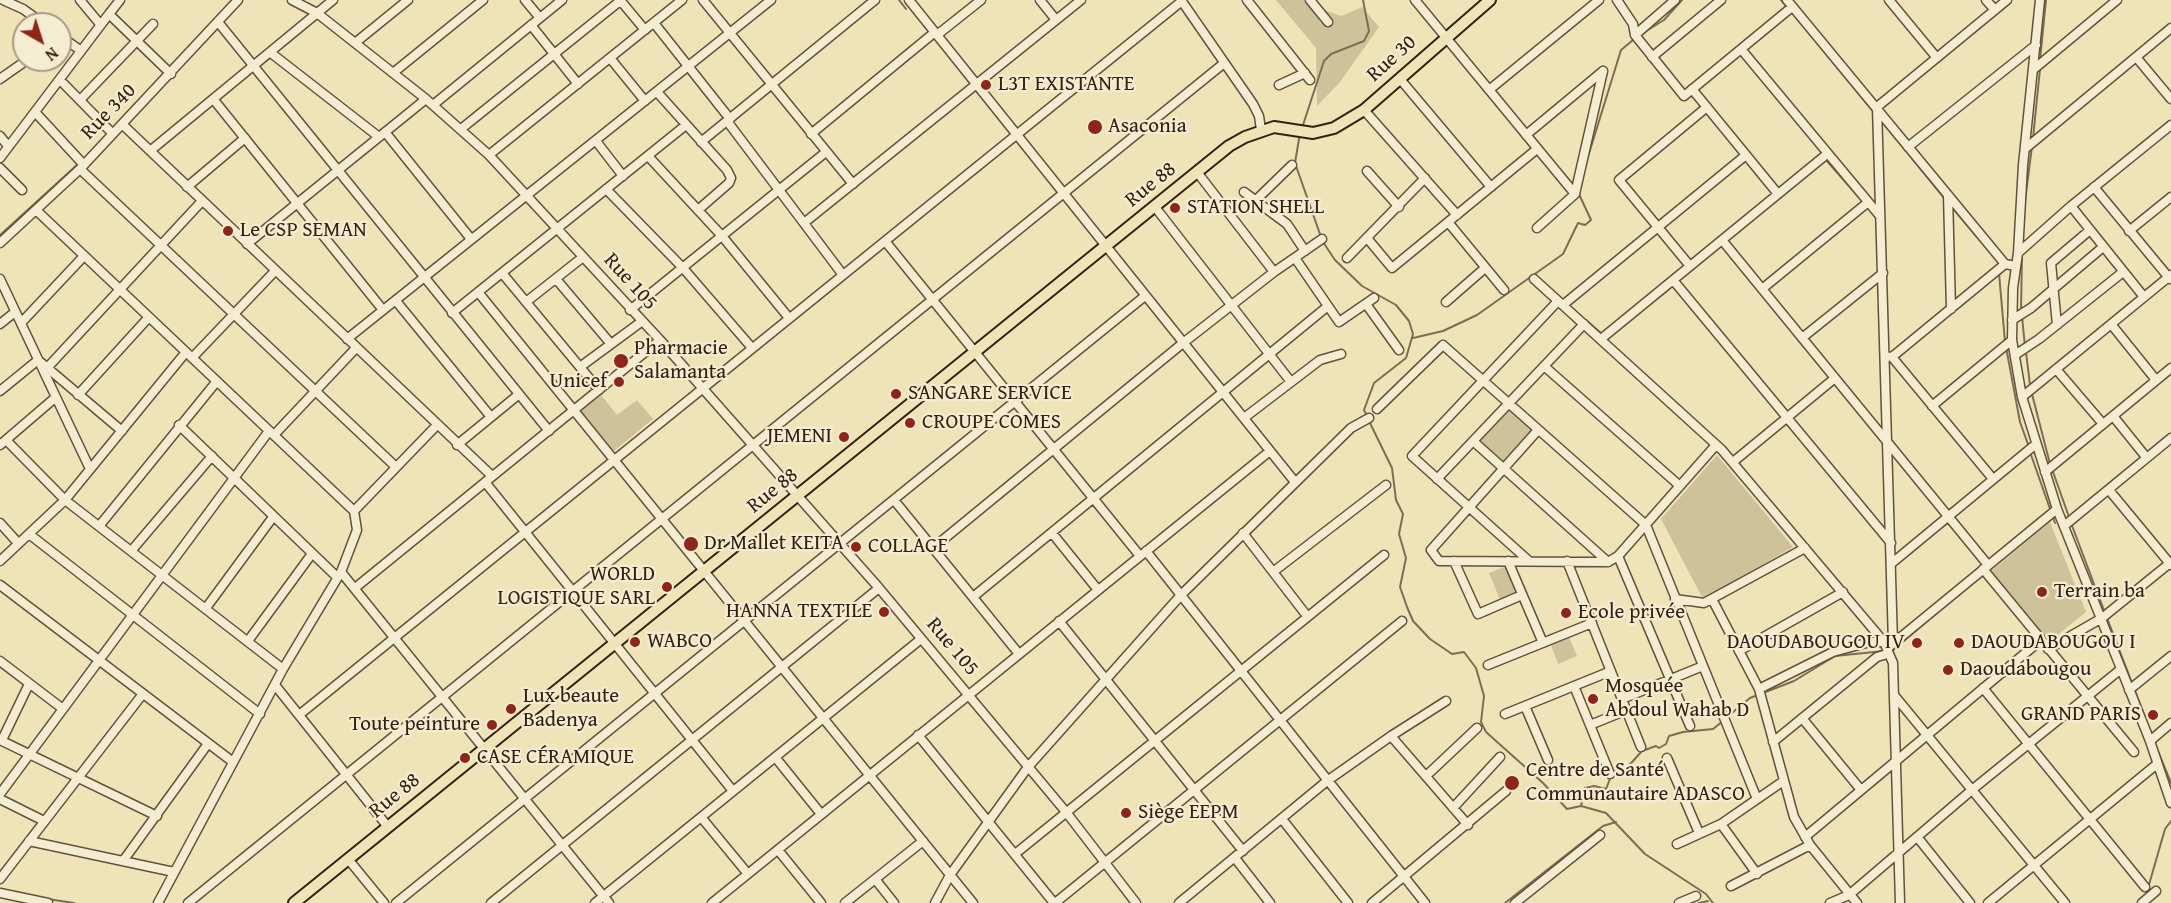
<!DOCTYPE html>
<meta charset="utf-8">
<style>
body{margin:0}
#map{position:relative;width:2171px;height:903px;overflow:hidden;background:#efe3b8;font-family:"Gentium Book Plus",serif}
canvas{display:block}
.north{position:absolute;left:12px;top:12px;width:60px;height:60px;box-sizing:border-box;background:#f5edd1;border:2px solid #a89b84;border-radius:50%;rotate:141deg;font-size:16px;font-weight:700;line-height:24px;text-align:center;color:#352010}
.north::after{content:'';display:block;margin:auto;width:21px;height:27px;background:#8f2418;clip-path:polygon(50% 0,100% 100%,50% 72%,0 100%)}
</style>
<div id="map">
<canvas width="2171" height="903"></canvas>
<div class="north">N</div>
</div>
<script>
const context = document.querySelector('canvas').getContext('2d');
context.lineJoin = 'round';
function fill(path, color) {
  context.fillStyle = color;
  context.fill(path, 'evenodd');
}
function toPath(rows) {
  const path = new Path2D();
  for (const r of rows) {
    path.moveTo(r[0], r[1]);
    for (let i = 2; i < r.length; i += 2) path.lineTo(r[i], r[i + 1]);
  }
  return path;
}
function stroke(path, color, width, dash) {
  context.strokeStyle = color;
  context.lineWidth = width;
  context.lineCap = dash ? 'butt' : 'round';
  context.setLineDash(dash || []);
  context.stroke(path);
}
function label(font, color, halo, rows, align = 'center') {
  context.font = font + ' "Gentium Book Plus",serif';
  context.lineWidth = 4.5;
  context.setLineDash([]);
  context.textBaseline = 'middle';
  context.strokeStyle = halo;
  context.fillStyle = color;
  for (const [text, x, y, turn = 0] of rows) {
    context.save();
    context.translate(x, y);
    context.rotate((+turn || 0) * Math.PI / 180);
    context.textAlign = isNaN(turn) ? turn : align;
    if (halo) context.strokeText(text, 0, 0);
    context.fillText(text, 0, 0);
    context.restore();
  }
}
const green = toPath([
 [1276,0,1305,0,1311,5,1341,16,1362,7,1379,27,1340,82,1317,106,1316,48],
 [601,395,617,415,637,400,653,419,614,451,581,411],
 [1508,405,1534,431,1503,466,1476,441],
 [1717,455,1793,547,1703,599,1661,519],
 [2050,522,2086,612,2049,642,1990,572],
 [1507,566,1519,594,1501,602,1489,573],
 [1569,637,1577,656,1558,664,1551,645]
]);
const stream = toPath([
 [899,0,906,9],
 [1781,0,1787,7],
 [1791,11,1873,111],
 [1643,33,1664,20,1682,0],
 [2040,60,2046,0],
 [1881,120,1945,199],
 [1302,128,1324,61,1331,54,1364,41,1369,31,1363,0],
 [1300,133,1295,163,1321,237],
 [2033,138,2040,69],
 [1587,160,1621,50,1633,40],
 [1826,160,1864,203],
 [1951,206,1977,237],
 [2024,209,2032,146],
 [0,235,78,164],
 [1323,242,1335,260,1362,286,1396,305,1409,321,1413,334,1406,358,1374,383,1364,410,1367,416],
 [1999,273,2005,342],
 [1655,300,1667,291],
 [2021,311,2022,254],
 [2022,316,2025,347],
 [1586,320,1602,334],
 [1413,338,1443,331,1477,315,1563,254,1578,223,1585,225,1591,220,1578,192],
 [2006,347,2020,422,2029,447],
 [2026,352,2030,385],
 [2032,394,2050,464],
 [1369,421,1392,468,1396,500,1403,514,1399,534,1406,558,1400,587,1407,607,1413,621,1430,639,1452,654,1464,652,1476,668,1484,696,1481,722,1486,732,1543,783,1567,809,1581,806,1606,813,1645,854,1706,894,1713,903],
 [2030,452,2055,523],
 [2052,469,2069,517],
 [2071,523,2105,613],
 [2107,618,2132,683],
 [1892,651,1939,611],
 [2134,688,2150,731],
 [1727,717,1750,698,1794,681,1835,656,1884,651],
 [2155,744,2171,783],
 [1581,806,1585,788,1594,786,1606,789,1613,771,1624,771,1642,751,1656,746,1659,748,1666,744,1669,736,1683,732,1713,729,1723,721],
 [2146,895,2165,829,2171,821],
 [41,898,74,903],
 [1505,903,1603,826,1616,822],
 [1699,903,1708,901]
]);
const minor = toPath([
 [3,0,23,9,44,24],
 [80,0,100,24],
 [292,0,317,13,426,99,489,155,660,340,879,588,1066,812,1136,903],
 [525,0,540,18],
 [620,0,645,30],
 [703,0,853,184],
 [909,0,1295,482],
 [1040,0,1056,20],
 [1181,0,1253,104,1259,116,1261,130],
 [1247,0,1310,80],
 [1310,0,1328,22],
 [1415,0,1575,194],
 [1617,0,1633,24,1635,35,1684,96,1792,7],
 [1787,0,2005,264,2016,266],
 [1889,0,1937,58],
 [1986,0,1995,10],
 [2040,0,2023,165,2018,253,2013,288,2012,340,2022,397,2057,509,2150,741,2171,803],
 [109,14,120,0],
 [218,22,549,431],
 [654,23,730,119],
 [531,25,578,84],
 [937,35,981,0],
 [1635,35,1675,0],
 [60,36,80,50],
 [355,43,408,0],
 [1741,49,1880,216],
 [271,53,379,137],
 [1652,57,1721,0],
 [2136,57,2171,99],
 [610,58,645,101],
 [2034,69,2117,0],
 [393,73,483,0],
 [0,79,27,60],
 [1400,79,1491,187],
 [60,80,113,134],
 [1279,85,1305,73],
 [1692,89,1778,194],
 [1489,90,1599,0],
 [657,92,727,170,731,178,729,183,698,210],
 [80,100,153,24],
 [214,100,383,310],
 [433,105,562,0],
 [1364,110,1457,215],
 [35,112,84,165],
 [727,121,843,275],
 [123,125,492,476],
 [461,129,620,1],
 [385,132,471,239],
 [811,134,935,32],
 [1526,135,1603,71],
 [0,136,8,146],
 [596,141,623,176],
 [701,142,875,0],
 [1908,147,2036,45],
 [2026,148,2171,28],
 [150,151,333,0],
 [489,155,682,0],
 [648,156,722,236,789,318],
 [0,158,109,14,171,74],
 [0,168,22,190],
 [80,169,396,467],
 [1367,171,1399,207],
 [1197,172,1274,272],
 [187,187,245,138],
 [2094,187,2170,279],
 [606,189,683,268,752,348],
 [1244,192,1287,224,1305,251],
 [1948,195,1951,309],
 [1256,200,1292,165],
 [2071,206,2144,297],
 [1155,207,1291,382],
 [37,211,354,511,357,530,341,572,283,669,158,903],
 [1448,222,1504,290],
 [804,223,1081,0],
 [1537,228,1575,194,1603,71],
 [2129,231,2171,197],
 [1367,238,1392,268,1537,149],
 [1722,240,1988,565],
 [885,241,1140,556],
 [0,243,80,169,238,0],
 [247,244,426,99],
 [2018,253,2071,206,2171,125],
 [1295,258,1339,322,1374,298],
 [1347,258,1425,178],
 [1690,266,1619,180,1707,107],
 [502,273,599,390],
 [0,279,90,469],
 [556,279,611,344],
 [1534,279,1722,450,1884,642,1893,663,1900,903],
 [1673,280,1891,543],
 [1762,289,1867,203],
 [478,292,973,903],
 [396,301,491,417],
 [526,302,583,257],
 [1446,302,1485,268],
 [1366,304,1399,350],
 [1563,305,1746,155],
 [630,310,826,152],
 [452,313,686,125],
 [2012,320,2031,308,2103,247],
 [21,323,84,256],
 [0,324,15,312],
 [2111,324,2156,380],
 [2057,325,2051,263,2090,230],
 [1802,338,1883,273],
 [347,339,771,0],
 [1601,339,1827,154],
 [2015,355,2039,339,2123,272],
 [1885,356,1892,357,1993,479],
 [1892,357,2005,264],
 [192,358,275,271],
 [1544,366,1680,486],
 [580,367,641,322],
 [47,368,202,201],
 [2056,369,2103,424],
 [0,391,38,360,122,431],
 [78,395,149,317],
 [2022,397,2171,275],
 [1932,406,2012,340],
 [1377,409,1443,345,1646,525,1757,799],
 [2113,416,2146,457],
 [1244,418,1320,360,1341,354],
 [179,425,337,577],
 [1538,430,1431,550,1439,561,1608,562,1618,556,1716,445],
 [274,435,356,348],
 [6,440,65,500,283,669],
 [1473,441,1608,562],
 [0,445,56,397],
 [457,445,518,395],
 [1733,462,1835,378],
 [2045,472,2171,368],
 [1437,479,1584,324],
 [485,482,733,791],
 [2109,490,2171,565],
 [894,500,1019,654],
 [354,511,437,425],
 [0,523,18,543],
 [100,525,217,381],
 [2064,526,2171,438],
 [1052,533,1098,590],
 [1243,533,1307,616],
 [29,534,260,714],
 [933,548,1183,343,1274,272,1322,239],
 [132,550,212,456],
 [1146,551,1425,903],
 [1618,556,1690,726],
 [0,561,65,500,186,352],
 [1454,561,1478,614,1522,595],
 [1508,561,1543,643],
 [1529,561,1412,456,1558,301],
 [1567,561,1641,747],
 [1892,563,2036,444],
 [1983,569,2134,752],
 [341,572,609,903],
 [1273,572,1386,485],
 [0,585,233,762],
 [355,588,660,340],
 [973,597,1328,306],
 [1675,599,1704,603,1805,548],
 [1712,599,1759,689,1794,817,1810,845,1857,903],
 [206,608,273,517],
 [1059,621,1243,851],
 [248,641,311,555],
 [1893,643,1877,107,2007,0],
 [1890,646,2057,509],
 [2048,649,2102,618,2170,563],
 [1739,651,1843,592],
 [0,661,63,709],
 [1488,665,1592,623],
 [275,685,388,827],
 [1574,686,1610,774],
 [1983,688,2145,887],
 [1759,689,1833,652,1870,642,1884,642],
 [2129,690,2171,656],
 [1894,695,2065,903],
 [1622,699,1703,666],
 [1525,706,1548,760],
 [1505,714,1611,671],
 [299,715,1182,1],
 [1802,718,1861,790],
 [1590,725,1627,710],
 [918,735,1054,903],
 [1391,736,1468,825],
 [0,740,157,816],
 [2,740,29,684],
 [2150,741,2171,723],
 [1773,742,1877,657,1887,654],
 [775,757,821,814],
 [1667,758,1699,833],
 [1426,776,1477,728],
 [0,794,269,431],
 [0,799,44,821],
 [1453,808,1500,757],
 [701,817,748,874],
 [1282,819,1348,903],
 [1721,824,1782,782],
 [1805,837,2041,640],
 [1918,838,1970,903],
 [29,841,174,872],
 [1677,844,1721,824,1757,874],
 [778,850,821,903],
 [1015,854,1384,555],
 [1235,858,1270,903],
 [348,859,384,903],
 [123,861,207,745],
 [0,879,142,695],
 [875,879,894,903],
 [1731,886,1810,845],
 [0,893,48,903],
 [188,903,1223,64],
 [396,903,1145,296],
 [491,903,879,588],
 [595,903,921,639],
 [712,903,1270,451],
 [845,903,923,841],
 [935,903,950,875,1028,767,1181,595,1351,428,1369,418],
 [1055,903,1402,621],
 [1179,903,1327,781,1391,736,1446,701],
 [1372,903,1506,791],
 [1515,903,1600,835],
 [1679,903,1696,896],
 [1830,903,1849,895,1973,789,2121,669],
 [1988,903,2157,764],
 [2142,903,2156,891]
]);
const major = toPath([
 [294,903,1229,146,1245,137,1274,127,1313,133,1334,128,1364,110,1490,0]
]);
const markers = [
 [986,85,6,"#8f2418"],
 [1095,127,8,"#8f2418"],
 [1175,208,6,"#8f2418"],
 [228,231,6,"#8f2418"],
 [621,361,8,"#8f2418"],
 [619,382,6,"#8f2418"],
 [896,394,6,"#8f2418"],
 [910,423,6,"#8f2418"],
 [844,437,6,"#8f2418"],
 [691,544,8,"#8f2418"],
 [856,547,6,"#8f2418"],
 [667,587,6,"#8f2418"],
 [2042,592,6,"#8f2418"],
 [884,612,6,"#8f2418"],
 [1566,613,6,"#8f2418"],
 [635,642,6,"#8f2418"],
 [1917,643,6,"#8f2418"],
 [1959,643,6,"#8f2418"],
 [1948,670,6,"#8f2418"],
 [1593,699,6,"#8f2418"],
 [511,709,6,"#8f2418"],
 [2153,715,6,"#8f2418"],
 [492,725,6,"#8f2418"],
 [465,758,6,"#8f2418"],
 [1512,783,8,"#8f2418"],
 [1126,813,6,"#8f2418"]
];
const streetNames = [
 ["Rue 30",1392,59,-42],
 ["Rue 340",109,112,-46],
 ["Rue 88",1151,185,-39],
 ["Rue 105",630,282,48],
 ["Rue 88",773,491,-39],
 ["Rue 105",952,647,50],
 ["Rue 88",395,796,-39]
];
const poiNames = [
 ["L3T EXISTANTE",998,85],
 ["Asaconia",1108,127],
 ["STATION SHELL",1187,208],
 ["Le CSP SEMAN",240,231],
 ["Pharmacie",634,349],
 ["Salamanta",634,373],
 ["Unicef",607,382,"right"],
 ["SANGARE SERVICE",908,394],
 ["CROUPE COMES",922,423],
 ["JEMENI",832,437,"right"],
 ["Dr Mallet KEITA",704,544],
 ["COLLAGE",868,547],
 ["WORLD",655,575,"right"],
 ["LOGISTIQUE SARL",655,599,"right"],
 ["Terrain ba",2054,592],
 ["HANNA TEXTILE",872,612,"right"],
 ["Ecole privée",1578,613],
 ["WABCO",647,642],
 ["DAOUDABOUGOU IV",1905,643,"right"],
 ["DAOUDABOUGOU I",1971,643],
 ["Daoudabougou",1960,670],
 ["Mosquée",1605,687],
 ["Abdoul Wahab D",1605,711],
 ["Lux beaute",523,697],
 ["Badenya",523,721],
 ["GRAND PARIS",2141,715,"right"],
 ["Toute peinture",480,725,"right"],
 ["CASE CÉRAMIQUE",477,758],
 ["Centre de Santé",1526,771],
 ["Communautaire ADASCO",1526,795],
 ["Siège EEPM",1138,813]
];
fill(green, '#cfc29b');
stroke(stream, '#7f6d53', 2);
stroke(minor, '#64513a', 11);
stroke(major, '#352010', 14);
stroke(minor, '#f5edd1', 8);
stroke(major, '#efe3b8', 10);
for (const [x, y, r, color] of markers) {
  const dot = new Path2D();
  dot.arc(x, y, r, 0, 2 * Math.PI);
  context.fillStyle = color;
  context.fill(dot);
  stroke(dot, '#f5edd1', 2);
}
label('21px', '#352010', '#f5edd1', streetNames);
label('21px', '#352010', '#f5edd1', poiNames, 'left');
</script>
